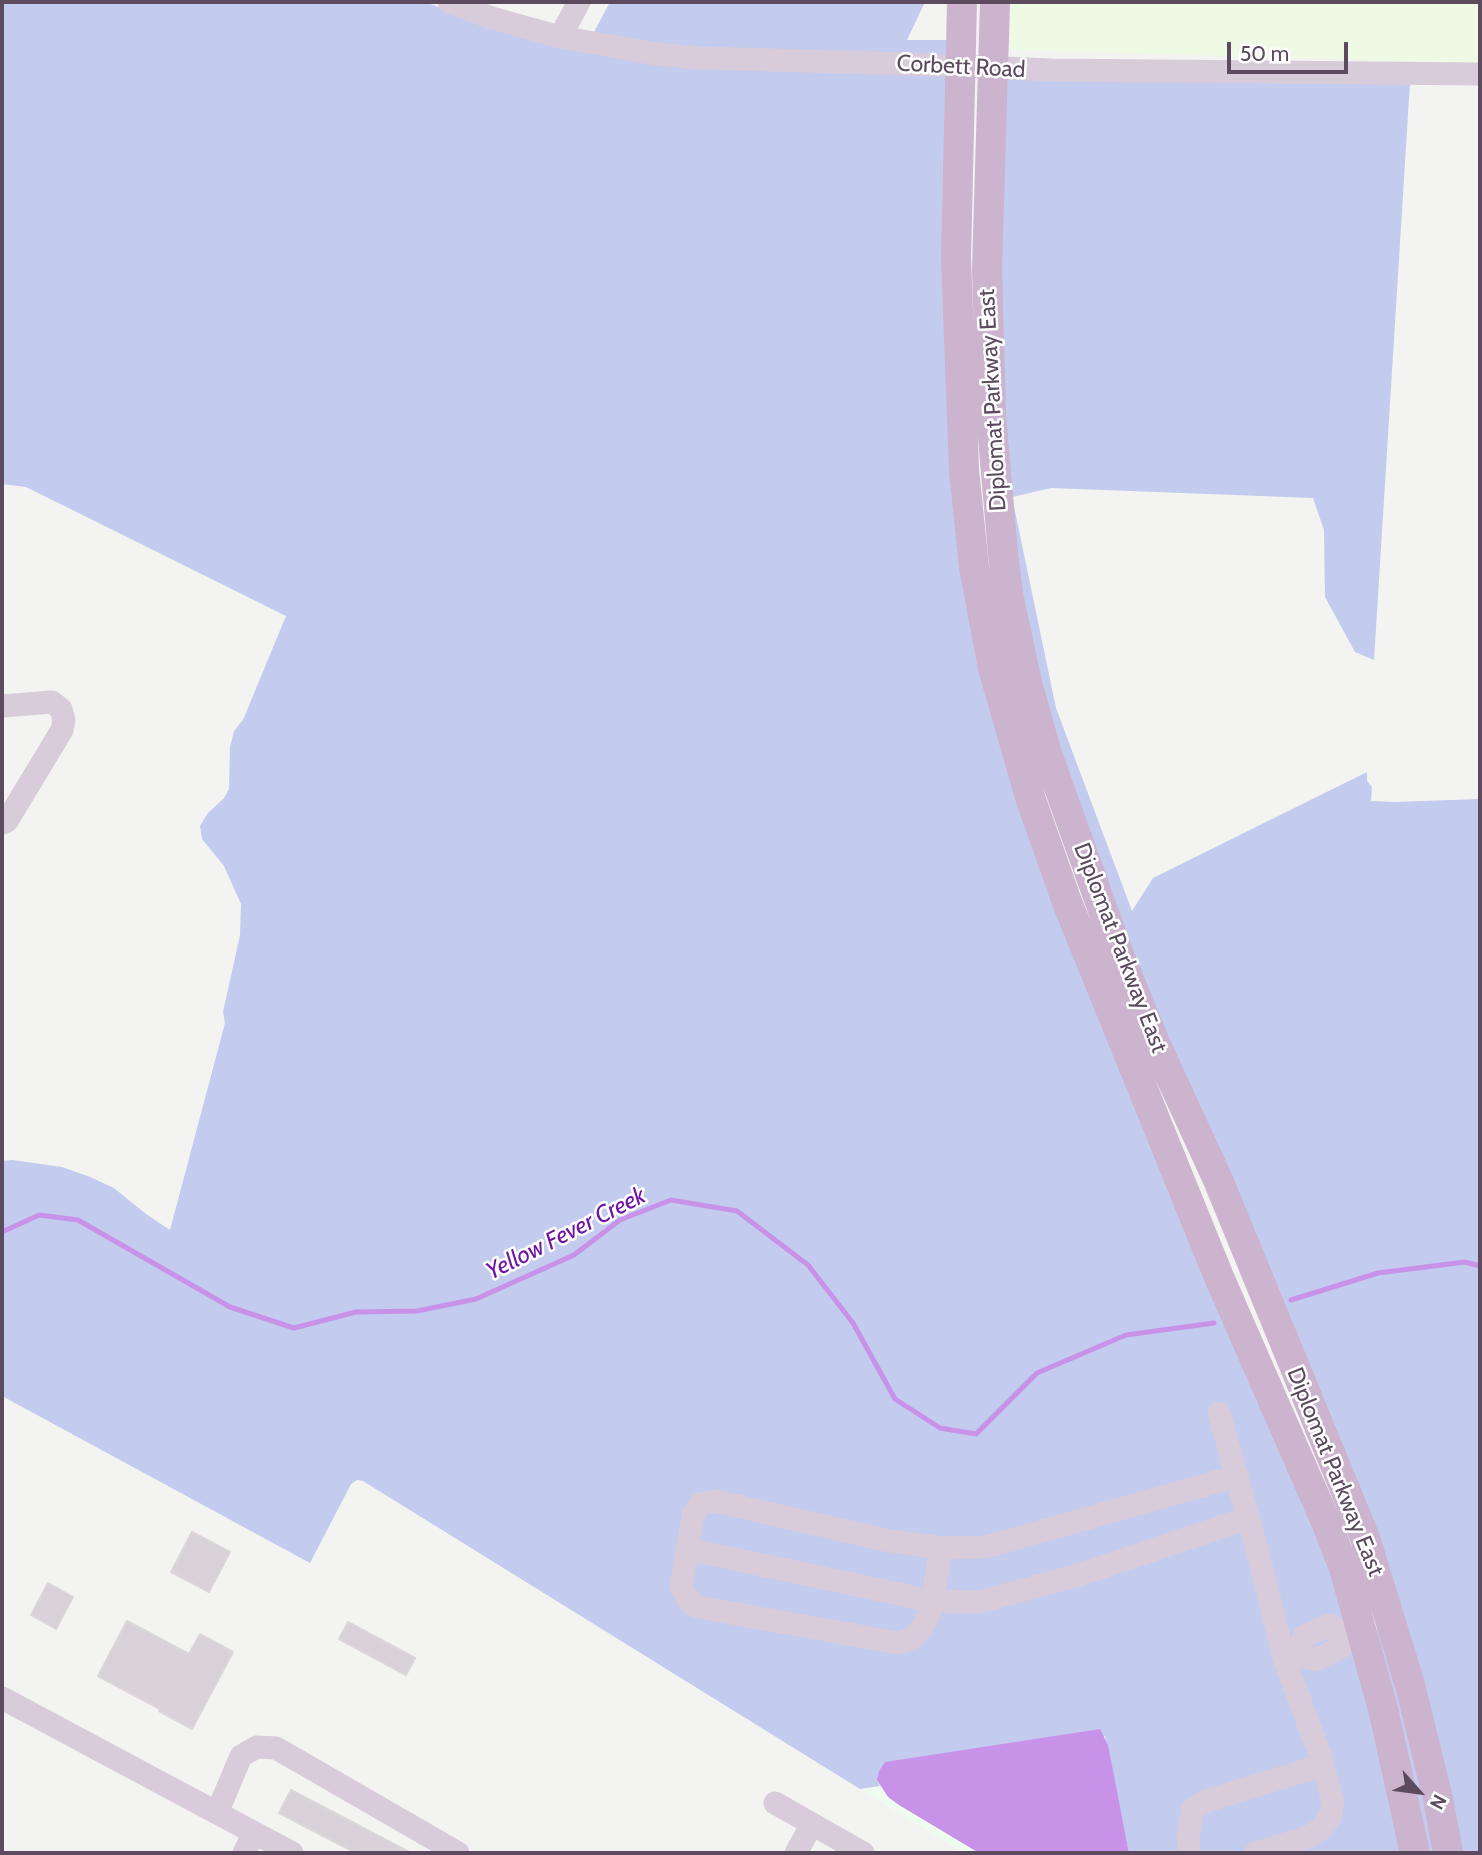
<!DOCTYPE html>
<style>
body{margin:0}
#map{position:relative;width:1482px;height:1855px;overflow:hidden;background:#f3f3f1;font-family:Cabin,sans-serif}
canvas{display:block}
.frame{position:absolute;inset:0;border:4px solid #5c4a5e;pointer-events:none}
.north{position:absolute;left:1384px;top:1757px;width:70px;height:70px;-webkit-text-stroke:5px #fff;paint-order:stroke;rotate:118deg;font-size:19px;font-weight:700;line-height:28px;text-align:center;color:#5c4a5e}
.north::after{content:'';display:block;margin:auto;width:24px;height:32px;background:#5c4a5e;clip-path:polygon(50% 0,100% 100%,50% 72%,0 100%)}
.scale{position:absolute;left:1227px;top:42px;width:121px;height:32px;box-sizing:border-box;border:4px solid #5c4a5e;border-top:0;padding-left:9px;font-size:21px;line-height:24px;white-space:nowrap;color:#5c4a5e;-webkit-text-stroke:5px #fff;paint-order:stroke}
</style>
<div id="map">
<canvas width="1482" height="1855"></canvas>
<div class="frame"></div>
<div class="north">N</div>
<div class="scale">50 m</div>
</div>
<script>
const context = document.querySelector('canvas').getContext('2d');
context.lineJoin = 'round';
function fill(path, color) {
  context.fillStyle = color;
  context.fill(path, 'evenodd');
}
function toPath(rows) {
  const path = new Path2D();
  for (const r of rows) {
    path.moveTo(r[0], r[1]);
    for (let i = 2; i < r.length; i += 2) path.lineTo(r[i], r[i + 1]);
  }
  return path;
}
function stroke(path, color, width, dash) {
  context.strokeStyle = color;
  context.lineWidth = width;
  context.lineCap = dash ? 'butt' : 'round';
  context.setLineDash(dash || []);
  context.stroke(path);
}
function label(font, color, halo, rows, align = 'center') {
  context.font = font + ' Cabin,sans-serif';
  context.lineWidth = 5;
  context.setLineDash([]);
  context.textBaseline = 'middle';
  context.strokeStyle = halo;
  context.fillStyle = color;
  for (const [text, x, y, turn = 0] of rows) {
    context.save();
    context.translate(x, y);
    context.rotate((+turn || 0) * Math.PI / 180);
    context.textAlign = isNaN(turn) ? turn : align;
    if (halo) context.strokeText(text, 0, 0);
    context.fillText(text, 0, 0);
    context.restore();
  }
}
const commercial = toPath([
 [880,1786,888,1797,899,1805,979,1853,963,1853,860,1789]
]);
const medical = toPath([
 [1011,2,1480,2,1480,63,1010,50]
]);
const green = toPath([
 [2,2,425,2,489,26,950,74,973,615,1335,1570,1406,1853,1129,1853,1105,1736,877,1780,880,1786,860,1789,363,1481,357,1480,351,1484,310,1563,2,1396,2,1161,12,1160,62,1167,90,1177,114,1188,146,1214,170,1230,225,1023,223,1012,240,935,241,904,224,866,202,839,200,826,208,813,224,798,229,789,230,747,234,731,243,720,286,616,26,487,2,484],
 [610,2,925,2,907,40,951,40,950,57,701,50,593,34],
 [1002,77,1410,82,1374,660,1355,652,1325,597,1324,530,1313,498,1051,488,1012,497,1056,708,1132,911,1153,878,1367,772,1367,781,1372,787,1371,801,1395,802,1480,799,1480,1853,1457,1853,1419,1684,1122,937,1029,652,1000,416],
 [1384,1627,1439,1853,1425,1853,1372,1631]
]);
const water = toPath([
 [1100,1729,1108,1745,1129,1853,979,1853,899,1805,888,1797,877,1780,879,1771,885,1762]
]);
const stream = toPath([
 [2,1232,39,1215,78,1220,230,1307,294,1328,356,1312,417,1311,476,1299,574,1255,620,1220,671,1200,737,1211,808,1265,853,1323,895,1399,940,1428,976,1434,1037,1373,1126,1335,1214,1323],
 [1291,1300,1378,1273,1465,1262,1480,1266]
]);
const building = toPath([
 [192,1532,230,1552,209,1592,171,1572,192,1532],
 [48,1583,73,1597,56,1629,31,1615,48,1583],
 [127,1621,189,1654,200,1634,233,1652,192,1729,159,1711,160,1709,98,1676,127,1621],
 [348,1622,415,1658,406,1675,339,1639,348,1622],
 [291,1790,411,1853,356,1853,279,1813,291,1790]
]);
const minor = toPath([
 [449,2,492,18,560,37,656,54,701,58,908,64,1051,70,1480,74],
 [560,37,579,2],
 [2,706,52,702,61,709,64,720,62,730,7,821,2,823],
 [1219,1413,1258,1553,1284,1658,1320,1755,1333,1802,1330,1817,1321,1829,1308,1837,1256,1853],
 [941,1548,931,1610,922,1628,912,1638,898,1643,698,1607,688,1600,681,1586,693,1515,700,1504,715,1501,885,1540,941,1548,986,1547,1237,1476],
 [687,1549,932,1601,979,1602,1075,1576,1248,1518],
 [1330,1625,1342,1633,1340,1648,1315,1660,1297,1654,1304,1636,1330,1625],
 [2,1698,292,1853],
 [775,1803,863,1853],
 [217,1813,241,1756,257,1747,276,1748,458,1853],
 [244,1853,254,1833],
 [796,1853,812,1824],
 [1189,1853,1188,1835,1193,1809,1206,1801,1323,1765]
]);
const major = toPath([
 [962,2,956,258,964,470,974,567,993,668,1031,800,1067,902,1219,1277,1326,1522,1344,1568,1383,1709,1415,1853],
 [995,2,987,269,991,415,1003,554,1008,594,1027,683,1047,754,1119,955,1155,1043,1218,1180,1365,1538,1410,1685,1438,1799,1448,1853]
]);
const streetNames = [
 ["Corbett Road",961,67,3],
 ["Diplomat Parkway East",993,400,-93],
 ["Diplomat Parkway East",1120,948,69],
 ["Diplomat Parkway East",1335,1472,68]
];
const waterNames = [
 ["Yellow Fever Creek",566,1234,-27]
];
fill(commercial, '#edfcef');
fill(medical, '#effae4');
fill(green, '#c3cbee');
fill(water, '#c992e9');
stroke(stream, '#c992e9', 5);
fill(building, '#d8d1d7');
stroke(building, '#dcd6db', 2);
stroke(minor, '#d8ccda', 23);
stroke(major, '#ccb3ce', 30);
label('23px', '#5c4a5e', '#fff', streetNames);
label('italic 24px', '#7113a8', '#fff', waterNames);
</script>
